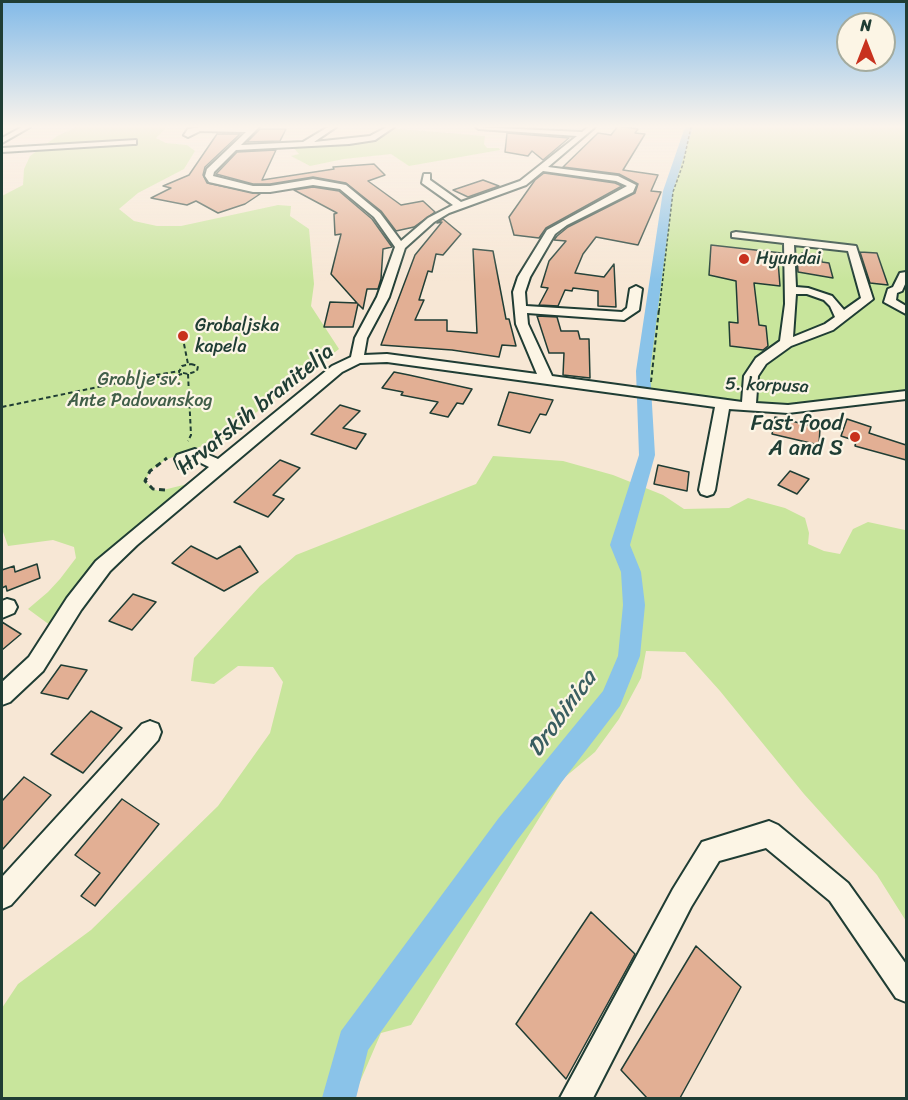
<!DOCTYPE html>
<style>
body{margin:0}
#map{position:relative;width:908px;height:1100px;overflow:hidden;background:#f7e7d5;font-family:Sriracha,sans-serif}
canvas{display:block}
.frame{position:absolute;inset:0;border:3px solid #1f3d34;pointer-events:none}
.north{position:absolute;left:836px;top:12px;width:60px;height:60px;box-sizing:border-box;background:#fcf5e5;border:2px solid #a4ab9e;border-radius:50%;rotate:0deg;font-size:16px;font-weight:700;line-height:24px;text-align:center;color:#1f3d34}
.north::after{content:'';display:block;margin:auto;width:21px;height:27px;background:#c8321e;clip-path:polygon(50% 0,100% 100%,50% 72%,0 100%)}
</style>
<div id="map">
<canvas width="908" height="1100"></canvas>
<div class="frame"></div>
<div class="north">N</div>
</div>
<script>
const context = document.querySelector('canvas').getContext('2d');
context.lineJoin = 'round';
function fill(path, color) {
  context.fillStyle = color;
  context.fill(path, 'evenodd');
}
function toPath(rows) {
  const path = new Path2D();
  for (const r of rows) {
    path.moveTo(r[0], r[1]);
    for (let i = 2; i < r.length; i += 2) path.lineTo(r[i], r[i + 1]);
  }
  return path;
}
function stroke(path, color, width, dash) {
  context.strokeStyle = color;
  context.lineWidth = width;
  context.lineCap = dash ? 'butt' : 'round';
  context.setLineDash(dash || []);
  context.stroke(path);
}
function label(font, color, halo, rows, align = 'center') {
  context.font = font + ' Sriracha,sans-serif';
  context.lineWidth = 4.5;
  context.setLineDash([]);
  context.textBaseline = 'middle';
  context.strokeStyle = halo;
  context.fillStyle = color;
  for (const [text, x, y, turn = 0] of rows) {
    context.save();
    context.translate(x, y);
    context.rotate((+turn || 0) * Math.PI / 180);
    context.textAlign = isNaN(turn) ? turn : align;
    if (halo) context.strokeText(text, 0, 0);
    context.fillText(text, 0, 0);
    context.restore();
  }
}
const green = toPath([
 [76,127,167,127,156,138,166,143,187,145,195,151,184,169,138,193,119,209,134,221,157,226,181,226,278,205,291,206,290,216,309,229,314,284,311,306,339,349,223,438,165,460,150,471,145,481,153,489,159,491,204,480,131,540,58,631,28,609,48,592,60,579,76,558,74,547,53,540,8,546,2,529,2,196,23,185,24,169,30,156,57,136],
 [689,127,906,127,906,395,788,409,653,395,645,398,643,371,668,191],
 [389,128,485,136,484,144,487,148,499,148,500,150,409,166,391,154,344,159,310,166,291,156,299,154,291,145,363,140],
 [493,456,563,461,613,475,663,495,684,509,729,508,748,498,785,508,805,518,809,533,808,544,824,551,840,554,853,529,868,522,905,530,906,921,877,875,804,794,720,691,685,652,646,651,641,678,619,719,595,752,564,778,411,1025,381,1033,353,1098,2,1098,2,1008,18,984,91,930,218,806,270,733,283,682,273,667,238,666,214,684,191,681,194,658,260,586,296,555,476,484]
]);
const canal = toPath([
 [685,127,693,127,673,191,650,371,655,455,630,545,641,572,645,605,640,656,620,706,518,839,368,1050,356,1098,322,1098,341,1031,498,819,603,691,618,656,623,605,621,572,610,545,639,455,636,371,663,191,685,127]
]);
const building = toPath([
 [618,126,638,129,635,133,645,134,623,170,658,175,651,191,661,192,638,245,596,237,583,254,575,273,604,277,614,264,616,307,598,306,598,291,573,288,572,291,565,290,558,306,539,305,548,288,541,287,549,261,566,241,554,240,557,236,568,227,635,193,638,184,619,174,563,167,598,133,611,135,618,126],
 [260,129,286,129,280,141,247,142,260,129],
 [507,133,569,138,543,160,532,151,528,156,505,152,507,133],
 [217,134,240,134,205,167,203,175,207,183,260,194,245,204,218,213,196,201,187,205,151,198,171,188,163,186,189,175,217,134],
 [276,150,262,180,334,169,333,167,374,164,385,175,368,181,401,205,423,201,435,212,414,227,396,231,381,211,346,183,313,177,270,184,253,184,216,174,237,152,276,150],
 [544,173,615,183,622,186,546,228,539,238,514,235,509,217,535,180,544,173],
 [483,180,499,186,468,197,453,190,483,180],
 [313,187,339,191,372,219,392,247,383,249,381,279,378,289,367,289,363,309,358,304,353,327,324,327,330,302,357,303,331,274,341,234,335,235,334,214,337,213,294,190,313,187],
 [443,219,461,234,443,255,436,254,432,272,428,271,419,300,424,300,415,320,447,320,447,331,477,333,473,249,493,251,506,319,509,319,516,346,502,345,499,357,452,350,381,345,415,255,442,222,437,223,443,219],
 [711,245,782,253,782,263,778,261,780,286,754,283,759,325,766,326,768,346,763,350,730,346,729,322,738,323,736,281,709,275,711,245],
 [860,252,877,253,888,285,870,283,860,252],
 [802,253,821,255,822,262,829,263,833,278,798,272,797,255,802,256,802,253],
 [537,316,557,317,561,331,578,331,580,339,589,339,590,378,563,375,564,353,549,353,537,316],
 [394,372,409,375,472,389,463,404,457,403,448,417,430,413,438,402,401,395,403,392,382,388,394,372],
 [509,392,553,400,546,415,540,414,530,433,498,425,509,392],
 [340,405,360,411,343,428,366,434,356,449,311,434,340,405],
 [775,417,820,428,819,445,772,434,775,417],
 [847,419,871,427,869,433,906,445,906,460,855,446,856,441,841,436,847,419],
 [280,460,300,468,273,495,284,499,268,517,234,502,280,460],
 [658,465,689,472,687,491,654,484,658,465],
 [790,471,809,479,797,494,778,485,790,471],
 [191,546,217,559,240,546,258,572,224,591,172,563,191,546],
 [37,564,40,578,7,591,6,586,2,588,2,570,14,566,15,572,37,564],
 [133,594,156,602,132,630,109,621,133,594],
 [2,622,21,634,2,650,2,622],
 [61,665,87,670,68,699,41,693,61,665],
 [91,711,122,728,83,773,51,754,91,711],
 [24,777,51,795,2,850,2,801,24,777],
 [122,799,159,824,95,906,81,896,100,873,75,855,122,799],
 [591,912,635,954,566,1079,516,1024,591,912],
 [696,946,741,987,680,1098,647,1098,621,1070,696,946]
]);
const pathFar2 = toPath([
 [659,311,673,192,683,164,691,127]
]);
const pathFar1 = toPath([
 [184,344,188,364],
 [191,364,198,366,197,371,188,374,179,372,182,366,191,364],
 [188,374,191,435,188,441],
 [156,375,179,371],
 [651,382,659,309],
 [2,407,151,376,166,378,182,374]
]);
const path = toPath([
 [165,490,153,489,145,481,150,471,167,458]
]);
const minor = toPath([
 [22,127,30,127,2,143,2,138,22,127],
 [200,127,259,127,241,145,303,142,328,127,336,127,314,142,370,136,387,127,394,127,375,140,349,144,236,150,214,172,213,176,253,186,270,186,313,179,346,185,380,213,401,241,428,218,453,205,422,183,424,174,430,174,430,180,461,202,520,181,577,136,479,129,476,127,582,132,588,127,595,127,548,167,618,176,636,185,633,192,567,225,555,234,530,277,525,292,526,306,622,312,627,308,630,289,636,286,642,289,639,310,624,320,527,313,528,324,552,376,742,402,744,376,756,358,780,341,785,304,784,243,732,237,732,233,736,232,856,246,873,299,833,330,791,346,766,364,758,376,756,403,788,405,906,391,906,399,788,413,729,409,715,490,713,494,707,496,701,494,699,490,715,407,387,362,360,363,342,372,137,545,110,571,81,610,43,671,10,702,2,705,2,682,29,657,67,598,96,561,209,467,195,460,192,461,191,468,179,468,175,459,177,455,195,449,218,459,332,366,351,357,355,338,377,297,395,247,374,217,340,189,313,185,270,192,253,192,209,182,205,176,207,169,246,132,200,131,188,137,184,135,188,129,200,127],
 [543,171,616,181,627,186,547,230,518,277,513,292,516,324,537,374,387,354,364,355,367,338,389,297,405,248,434,222,449,213,526,185,543,171],
 [794,245,848,251,861,298,844,310,832,296,808,288,796,287,794,245],
 [796,294,807,294,824,300,830,306,835,317,825,324,793,337,796,294],
 [136,140,136,144,133,144,2,152,2,148,136,140],
 [906,272,906,282,902,291,897,293,896,300,906,306,906,314,884,302,888,289,893,287,900,273,906,272],
 [7,599,14,601,17,607,14,613,2,618,2,601,7,599],
 [150,721,158,724,161,732,158,740,11,905,2,909,2,877,142,724,150,721],
 [769,821,778,825,848,883,906,964,906,1002,896,998,830,901,766,848,719,861,691,907,593,1098,560,1098,673,889,702,842,769,821]
]);
const markers = [
 [744,259,6,"#c8321e"],
 [183,336,6,"#c8321e"],
 [855,437,6,"#c8321e"]
];
const farPoinames = [
 ["Hyundai",756,259],
 ["Grobaljska",195,326],
 ["kapela",195,347]
];
const farParknames = [
 ["Groblje sv.",140,380],
 ["Ante Padovanskog",140,401]
];
const farStreetnames = [
 ["5. korpusa",767,386,2]
];
const streetNames = [
 ["Hrvatskih branitelja",256,410,-39]
];
const poiNames = [
 ["Fast food",843,424],
 ["A and S",843,449]
];
const waterNames = [
 ["Drobinica",563,714,-54]
];
fill(green, '#c8e59c');
fill(canal, '#8ac3e9');
fill(building, '#e2af94');
stroke(building, '#1f3d34', 1.5);
stroke(minor, '#1f3d34', 4);
stroke(pathFar2, '#1f3d34', 1.5, [3, 2]);
stroke(pathFar1, '#1f3d34', 2, [4.5, 3]);
stroke(path, '#1f3d34', 3, [6, 4.5]);
fill(minor, '#fcf5e5');
const sky = context.createLinearGradient(0, 0, 0, 281);
sky.addColorStop(0, '#82bae8');
sky.addColorStop(0.45, '#fbf4ec');
sky.addColorStop(1, '#fbf4ec00');
context.fillStyle = sky;
context.fillRect(0, 0, 908, 281);
for (const [x, y, r, color] of markers) {
  const dot = new Path2D();
  dot.arc(x, y, r, 0, 2 * Math.PI);
  context.fillStyle = color;
  context.fill(dot);
  stroke(dot, '#fcf5e5', 2);
}
label('18px', '#1f3d34', '#fcf5e5', farPoinames, 'left');
label('18px', '#415f49', '#fcf5e5', farParknames);
label('18px', '#1f3d34', '#fcf5e5', farStreetnames);
label('22px', '#1f3d34', '#fcf5e5', streetNames);
label('22px', '#1f3d34', '#fcf5e5', poiNames, 'right');
label('italic 24px', '#3a5e61', '#fcf5e5', waterNames);
</script>
